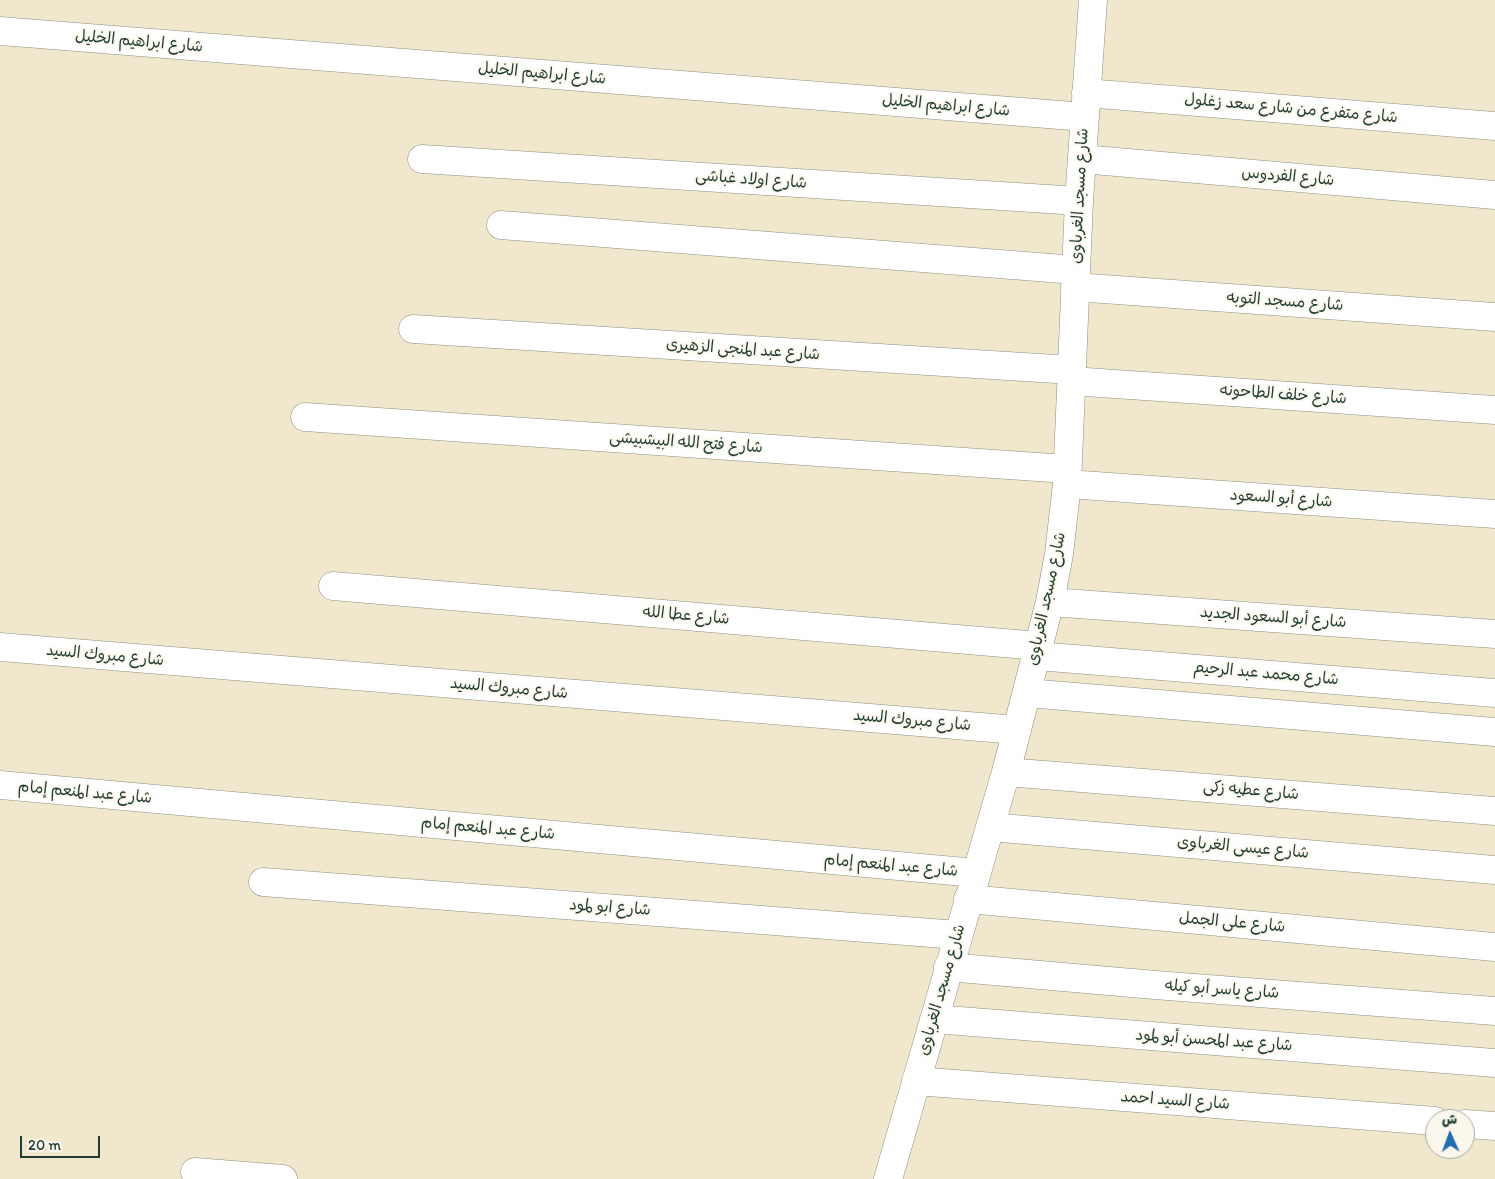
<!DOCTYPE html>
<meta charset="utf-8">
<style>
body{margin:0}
#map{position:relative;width:1495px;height:1179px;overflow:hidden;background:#f0e7cc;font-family:Itim,"Playpen Sans Arabic",sans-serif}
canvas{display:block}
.north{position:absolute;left:1425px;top:1109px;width:50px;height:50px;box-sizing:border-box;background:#fbf7ec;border:1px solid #a3ada2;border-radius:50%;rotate:358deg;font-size:14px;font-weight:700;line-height:20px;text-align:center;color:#1f3d34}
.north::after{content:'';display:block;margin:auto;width:18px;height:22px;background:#1f6fb2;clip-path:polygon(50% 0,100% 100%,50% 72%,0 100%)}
.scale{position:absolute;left:20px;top:1136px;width:80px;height:22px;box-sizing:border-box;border:2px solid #1f3d34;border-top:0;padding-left:6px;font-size:15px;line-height:18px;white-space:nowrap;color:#1f3d34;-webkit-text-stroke:4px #fbf7ec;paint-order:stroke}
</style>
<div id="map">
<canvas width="1495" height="1179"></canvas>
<div class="north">ش</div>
<div class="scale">20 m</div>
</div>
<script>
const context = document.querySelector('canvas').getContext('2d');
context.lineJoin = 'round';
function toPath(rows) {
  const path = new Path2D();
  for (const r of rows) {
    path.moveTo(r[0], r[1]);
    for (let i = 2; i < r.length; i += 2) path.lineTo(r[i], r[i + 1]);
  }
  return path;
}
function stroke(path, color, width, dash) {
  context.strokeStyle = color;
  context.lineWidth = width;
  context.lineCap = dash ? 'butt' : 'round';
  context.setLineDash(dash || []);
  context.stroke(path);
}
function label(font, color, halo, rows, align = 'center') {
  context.font = font + ' Itim,"Playpen Sans Arabic",sans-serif';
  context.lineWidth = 4;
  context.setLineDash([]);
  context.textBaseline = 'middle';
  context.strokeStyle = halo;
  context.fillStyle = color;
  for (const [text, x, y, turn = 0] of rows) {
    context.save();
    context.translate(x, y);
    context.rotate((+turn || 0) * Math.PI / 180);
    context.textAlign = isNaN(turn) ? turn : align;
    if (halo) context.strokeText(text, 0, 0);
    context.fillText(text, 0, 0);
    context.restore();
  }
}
const minor = toPath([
 [0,31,1085,117],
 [1086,93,1495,126],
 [422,159,1079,201],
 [1082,159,1495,195],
 [501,225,1076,270],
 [1075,287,1495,317],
 [413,329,1072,370],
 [1071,381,1495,410],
 [305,417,1067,469],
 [1067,484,1495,514],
 [333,586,1039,646],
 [1050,602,1495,634],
 [0,647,1017,730],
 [1037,656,1495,693],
 [1027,693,1495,732],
 [1006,772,1495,811],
 [0,785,976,873],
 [990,827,1495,870],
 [263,882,958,935],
 [968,899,1495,947],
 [948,967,1155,985,1495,1011],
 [934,1019,1495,1063],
 [916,1081,1435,1121],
 [1465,1124,1495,1126],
 [195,1172,283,1179],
 [888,1179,1006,772,1050,602,1059,554,1067,484,1079,201,1093,0]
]);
const streetNames = [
 ["شارع ابراهيم الخليل",139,42,5],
 ["شارع ابراهيم الخليل",542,74,5],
 ["شارع ابراهيم الخليل",946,106,5],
 ["شارع متفرع من شارع سعد زغلول",1291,109,5],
 ["شارع الفردوس",1288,177,5],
 ["شارع اولاد غباشى",751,180,4],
 ["شارع مسجد الغرباوى",1080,196,-87],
 ["شارع مسجد التوبه",1285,302,4],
 ["شارع عبد المنجى الزهيرى",743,350,4],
 ["شارع خلف الطاحونه",1283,395,4],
 ["شارع فتح الله البيشبيشى",686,443,4],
 ["شارع أبو السعود",1281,499,4],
 ["شارع مسجد الغرباوى",1047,599,-78],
 ["شارع عطا الله",686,616,5],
 ["شارع أبو السعود الجديد",1273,618,4],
 ["شارع مبروك السيد",105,656,5],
 ["شارع محمد عبد الرحيم",1266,674,5],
 ["شارع مبروك السيد",509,689,5],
 ["شارع مبروك السيد",912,721,5],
 ["شارع عطيه زكى",1251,791,5],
 ["شارع عبد المنعم إمام",85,793,5],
 ["شارع عبد المنعم إمام",488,829,5],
 ["شارع عيسى الغرباوى",1243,848,5],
 ["شارع عبد المنعم إمام",891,866,5],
 ["شارع ابو لمود",610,908,4],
 ["شارع على الجمل",1232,923,5],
 ["شارع مسجد الغرباوى",942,990,-74],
 ["شارع ياسر أبو كيله",1222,990,4],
 ["شارع عبد المحسن أبو لمود",1214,1041,4],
 ["شارع السيد احمد",1175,1101,4]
];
stroke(minor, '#889280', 29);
stroke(minor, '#fff', 28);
label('16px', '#1f3d34', '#fbf7ec', streetNames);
</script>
